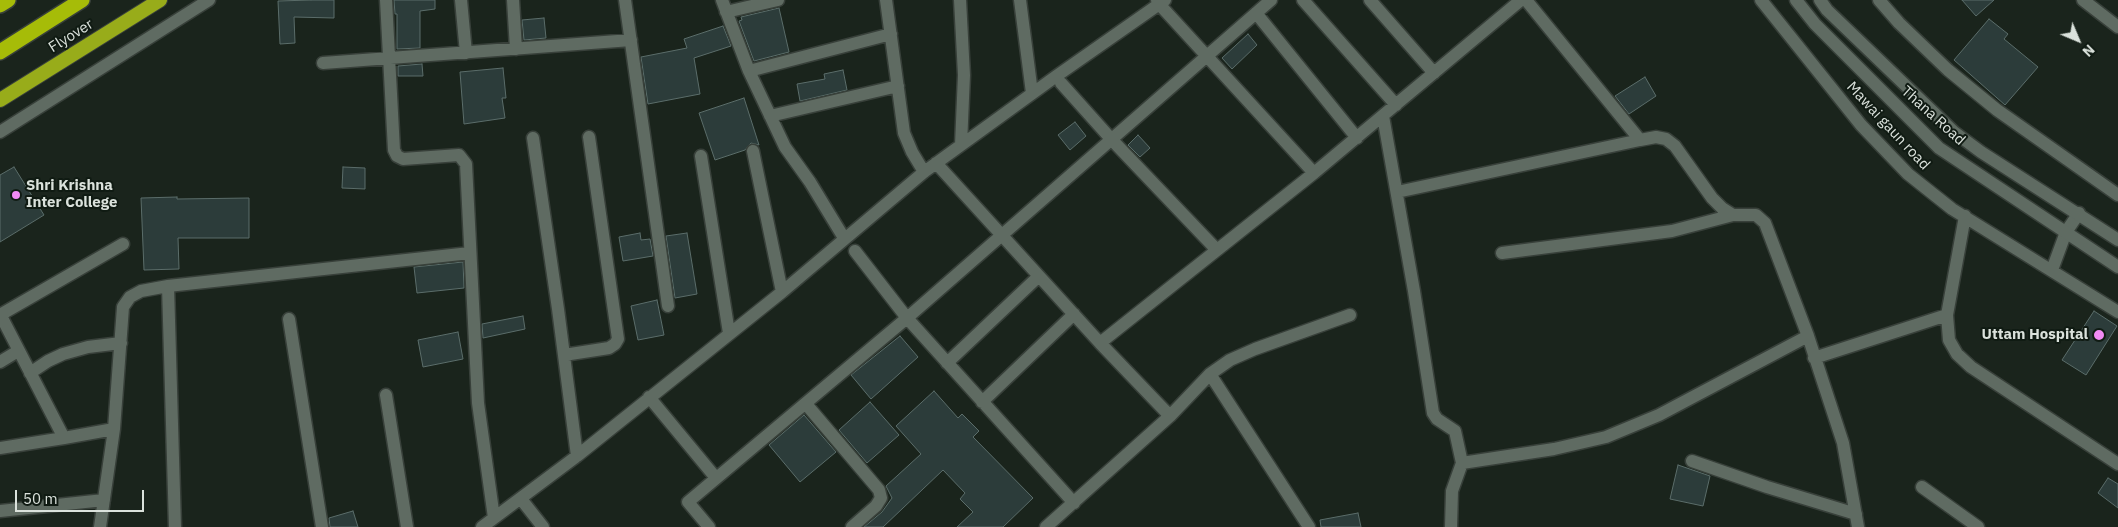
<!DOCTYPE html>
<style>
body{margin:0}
#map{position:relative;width:2118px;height:527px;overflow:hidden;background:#1a241c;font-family:"IBM Plex Sans",sans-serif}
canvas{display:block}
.north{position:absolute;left:2053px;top:15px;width:50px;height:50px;-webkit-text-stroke:4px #101b13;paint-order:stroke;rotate:135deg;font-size:14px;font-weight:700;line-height:20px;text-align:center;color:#dbe2dc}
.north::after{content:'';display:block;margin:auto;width:18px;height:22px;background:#dbe2dc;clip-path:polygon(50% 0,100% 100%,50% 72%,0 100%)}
.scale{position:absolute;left:15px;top:490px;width:129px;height:22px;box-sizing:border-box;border:2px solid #dbe2dc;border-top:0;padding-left:6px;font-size:15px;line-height:18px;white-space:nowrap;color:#dbe2dc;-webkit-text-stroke:4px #101b13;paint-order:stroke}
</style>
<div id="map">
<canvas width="2118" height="527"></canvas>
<div class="north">N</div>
<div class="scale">50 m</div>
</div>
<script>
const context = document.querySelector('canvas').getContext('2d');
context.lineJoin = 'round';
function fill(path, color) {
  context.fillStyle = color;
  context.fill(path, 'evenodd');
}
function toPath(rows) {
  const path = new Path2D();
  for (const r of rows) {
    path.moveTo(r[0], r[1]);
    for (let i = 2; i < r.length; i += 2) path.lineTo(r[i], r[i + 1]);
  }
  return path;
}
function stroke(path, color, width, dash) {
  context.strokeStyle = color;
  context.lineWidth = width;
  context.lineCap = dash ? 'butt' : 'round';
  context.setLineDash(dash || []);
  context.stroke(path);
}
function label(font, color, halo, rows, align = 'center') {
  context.font = font + ' "IBM Plex Sans",sans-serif';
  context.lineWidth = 4;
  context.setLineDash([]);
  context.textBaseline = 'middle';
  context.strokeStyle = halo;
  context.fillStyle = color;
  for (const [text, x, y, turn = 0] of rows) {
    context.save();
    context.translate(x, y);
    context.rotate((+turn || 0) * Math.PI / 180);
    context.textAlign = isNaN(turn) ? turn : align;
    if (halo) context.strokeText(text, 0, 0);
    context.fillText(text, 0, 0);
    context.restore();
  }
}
const building = toPath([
 [311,0,334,0,334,18,294,17,295,43,280,44,278,1,311,0],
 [394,0,435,0,435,9,420,11,420,48,397,49,397,14,395,14,394,0],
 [1962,0,1994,0,1976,16,1962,0],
 [779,8,789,52,754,61,739,21,742,20,741,17,779,8],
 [544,18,546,38,524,40,522,20,544,18],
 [1989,19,2008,34,2004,39,2038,67,2005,105,1954,60,1989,19],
 [723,26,731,46,694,58,700,94,648,104,641,57,687,48,684,39,723,26],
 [1248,34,1257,45,1232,69,1222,58,1248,34],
 [422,64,423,76,398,76,398,66,422,64],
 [503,68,506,98,502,98,505,118,464,124,460,72,503,68],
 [843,70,847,90,800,101,797,84,825,79,824,74,843,70],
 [1645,77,1656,96,1629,114,1615,96,1645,77],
 [744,98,759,145,751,143,745,150,715,160,699,113,744,98],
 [1075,122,1086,136,1070,150,1058,135,1075,122],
 [1138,135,1150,148,1140,157,1128,145,1138,135],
 [14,167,44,215,0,242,0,175,14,167],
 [343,167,365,168,365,189,342,188,343,167],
 [177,197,177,199,249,198,249,238,178,238,179,269,144,270,141,198,177,197],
 [640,233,641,240,650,239,653,256,623,261,619,237,640,233],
 [687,233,697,294,675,298,666,236,687,233],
 [463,262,464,288,417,293,414,267,463,262],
 [657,300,664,335,638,340,631,306,657,300],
 [2094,311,2117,326,2086,375,2062,360,2094,311],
 [523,316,525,329,483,338,482,324,523,316],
 [458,332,463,359,423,367,418,340,458,332],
 [900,336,918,357,871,399,851,375,900,336],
 [934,391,958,418,962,414,979,431,973,437,1033,498,1003,527,957,527,973,512,960,499,965,493,943,470,883,527,864,527,882,512,892,498,886,486,921,454,896,426,934,391],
 [870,402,899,435,867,463,839,430,870,402],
 [804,415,836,452,800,482,769,445,804,415],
 [1678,465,1710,476,1703,506,1670,499,1678,465],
 [2108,478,2118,484,2118,508,2098,493,2108,478],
 [353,511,358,527,330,527,329,518,353,511],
 [1358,513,1361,527,1321,527,1320,520,1358,513]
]);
const minor = toPath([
 [386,0,394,150,397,156,403,159,459,155,466,164,478,403,494,518],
 [461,0,466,53],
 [513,0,516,49],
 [625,0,668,306],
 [722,0,749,71,785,147,810,182,844,238],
 [886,0,904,133,912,152,924,172],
 [960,0,964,75,961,145],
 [1020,0,1032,93],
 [1157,0,1159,4,1314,173,1521,0],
 [1303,0,1396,105],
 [1370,0,1434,73],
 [1526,0,1640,140,1656,137,1666,139,1675,146,1712,198,1722,208,1733,215,1756,215,1765,223,1808,336,1843,443,1858,527],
 [1761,0,1861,125,1908,174,1952,209,2118,312],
 [1879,0,1899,23,1948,70,1997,110,2118,195],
 [2083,0,2118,27],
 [726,12,778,0],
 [1256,13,1357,138],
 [323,63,631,40],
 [749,71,891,34],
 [1061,83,1112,140,1216,249],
 [770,116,898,86],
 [1383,116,1414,291,1433,413,1437,419,1455,431,1462,463,1452,491,1451,527],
 [533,138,558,309,577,456],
 [753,151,782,292],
 [701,156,729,333],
 [936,163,1100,343],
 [1397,192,1640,140],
 [1965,216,1947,315,1949,340,1957,354,1971,367,2118,464],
 [855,251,907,318,1074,503],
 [1502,253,1672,231,1733,215],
 [2052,270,2066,232,2079,213],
 [168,286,175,527],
 [0,314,64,438,114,429],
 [0,315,123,244],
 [289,319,322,527],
 [564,355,609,348,615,344,618,339,589,137],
 [1814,358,1947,315],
 [0,362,18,351],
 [947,363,1039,276],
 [30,373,48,361,63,354,88,347,121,343],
 [1210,374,1309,527],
 [386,395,407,527],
 [649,397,716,478],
 [982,402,1074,314],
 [806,404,879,490,881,498,876,506,852,527],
 [1170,416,1100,343,1314,173],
 [0,448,64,438],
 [1692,461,1767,487,1856,514],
 [1462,463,1554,449,1606,437,1659,415,1808,336],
 [1922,487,1978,527],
 [521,499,543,527],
 [0,511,104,500],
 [100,527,114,429,123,307,130,297,141,291,168,286,470,253],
 [482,527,577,456,782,292,924,172,1055,77,1165,0],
 [709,527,688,502,907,318,1271,0],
 [1046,527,1170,416,1210,374,1230,360,1255,349,1350,315]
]);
const tertiary = toPath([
 [1796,0,1815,24,1939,148,2118,267],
 [1820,0,1827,10,1954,132,1981,152,2118,240],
 [0,132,209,0]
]);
const trunk = toPath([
 [0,100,160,0]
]);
const motorway = toPath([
 [0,5,8,0],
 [0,52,82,0]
]);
const markers = [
 [16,195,5,"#f18af4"],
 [2099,335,6,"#f18af4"]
];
const streetNames = [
 ["Flyover",71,36,-32],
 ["Thana Road",1933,116,42],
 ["Mawai gaun road",1888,126,47]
];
const poiNames = [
 ["Shri Krishna",26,186],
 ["Inter College",26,203],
 ["Uttam Hospital",2088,335,"right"]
];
fill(building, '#2c3c3a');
stroke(building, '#5b6d6a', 1);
stroke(minor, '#38403a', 15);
stroke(tertiary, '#38403a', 15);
stroke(trunk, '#38403a', 16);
stroke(motorway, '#38403a', 18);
stroke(minor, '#5f6b62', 12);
stroke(tertiary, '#5f6b62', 12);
stroke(trunk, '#98ac1a', 14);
stroke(motorway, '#a6bc08', 15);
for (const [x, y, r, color] of markers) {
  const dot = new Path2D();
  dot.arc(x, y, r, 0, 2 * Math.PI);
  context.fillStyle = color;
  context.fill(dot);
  stroke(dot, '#101b13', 2);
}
label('15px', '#dbe2dc', '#101b13', streetNames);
label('bold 15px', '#dbe2dc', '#101b13', poiNames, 'left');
</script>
